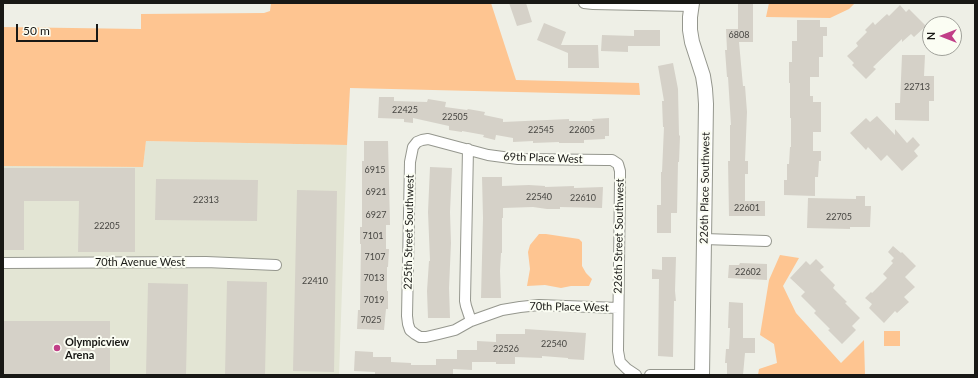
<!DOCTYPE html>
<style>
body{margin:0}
#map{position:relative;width:978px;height:378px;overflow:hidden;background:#eeefe6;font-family:Lato,sans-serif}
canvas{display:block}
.frame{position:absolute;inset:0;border:4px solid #181815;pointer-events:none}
.north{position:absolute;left:922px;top:16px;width:40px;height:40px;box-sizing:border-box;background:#fbfdf3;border:1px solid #a0a19a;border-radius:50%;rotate:270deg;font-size:11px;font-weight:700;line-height:16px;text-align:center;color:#181815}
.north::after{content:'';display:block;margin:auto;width:14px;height:18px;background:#c13f88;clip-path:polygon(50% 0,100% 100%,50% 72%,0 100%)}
.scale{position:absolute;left:16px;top:24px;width:82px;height:18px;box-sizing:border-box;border:2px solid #181815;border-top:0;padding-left:5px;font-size:12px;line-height:14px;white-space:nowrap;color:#181815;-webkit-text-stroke:3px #fbfdf3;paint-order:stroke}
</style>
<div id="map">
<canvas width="978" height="378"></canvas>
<div class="frame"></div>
<div class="north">N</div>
<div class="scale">50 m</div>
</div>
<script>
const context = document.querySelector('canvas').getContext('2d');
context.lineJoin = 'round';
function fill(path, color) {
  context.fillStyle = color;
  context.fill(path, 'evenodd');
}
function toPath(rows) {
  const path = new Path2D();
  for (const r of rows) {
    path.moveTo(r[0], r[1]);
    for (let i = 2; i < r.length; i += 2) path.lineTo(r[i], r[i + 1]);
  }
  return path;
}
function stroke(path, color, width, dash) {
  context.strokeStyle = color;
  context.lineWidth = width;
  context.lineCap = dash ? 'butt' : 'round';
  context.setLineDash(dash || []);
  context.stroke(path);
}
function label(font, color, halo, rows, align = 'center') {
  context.font = font + ' Lato,sans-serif';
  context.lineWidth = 4;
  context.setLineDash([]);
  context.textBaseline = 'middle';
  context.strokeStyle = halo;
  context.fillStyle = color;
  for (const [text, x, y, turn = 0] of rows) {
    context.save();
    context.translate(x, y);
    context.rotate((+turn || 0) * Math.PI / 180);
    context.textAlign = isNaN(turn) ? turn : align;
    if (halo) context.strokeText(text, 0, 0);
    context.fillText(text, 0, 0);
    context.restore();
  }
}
const built = toPath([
 [146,141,347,145,339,375,3,375,3,166,143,167]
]);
const green = toPath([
 [271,3,491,3,516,80,639,83,640,95,350,88,347,145,146,141,143,167,3,166,3,27,141,29,141,14,264,13,270,11],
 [769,3,855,3,849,9,830,18,766,17],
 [539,234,546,234,579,239,582,242,582,266,586,273,592,279,589,286,571,286,561,288,545,285,527,286,530,269,528,252,530,245],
 [780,255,799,258,783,286,796,313,841,363,864,340,865,375,758,375,759,369,777,363,774,344,760,335,769,280],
 [884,331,900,331,900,346,884,346]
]);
const building = toPath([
 [509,3,526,3,532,22,517,26],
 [738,3,753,3,753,42,739,42,743,86,745,86,747,112,745,161,748,161,748,174,745,174,745,201,765,201,765,216,729,216,728,161,730,161,730,125,731,125,728,77,727,77,725,50,727,50,726,29,738,29],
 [900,5,906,12,909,9,926,26,914,37,911,34,902,42,902,39,873,67,876,69,866,79,852,65,854,63,847,56,858,46,856,43,867,32,865,30,873,22,875,25,887,14,889,16],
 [797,20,820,20,820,27,827,27,827,36,823,36,823,57,819,57,819,77,810,77,810,96,813,96,813,102,821,102,821,132,813,132,813,151,821,151,821,161,819,161,818,177,815,177,815,196,784,195,784,180,787,180,787,164,789,164,790,147,791,147,791,118,790,118,790,83,789,83,789,62,792,62,792,41,797,41],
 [544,23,566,32,561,45,598,45,599,68,568,68,568,53,537,40],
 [634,30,660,30,660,46,628,46,628,52,601,51,602,35,634,36],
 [902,55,925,55,924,76,934,76,934,101,929,101,929,121,895,120,895,103,900,103],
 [673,63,678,89,679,135,680,136,679,162,678,162,677,213,671,213,671,233,657,233,657,205,661,205,661,172,662,172,664,127,663,127,662,101,664,101,658,66],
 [379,97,394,97,394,101,427,102,428,99,446,102,445,107,467,110,468,109,485,112,484,115,503,119,503,122,569,119,569,121,593,121,592,119,609,118,609,136,605,136,605,139,584,140,584,143,559,143,559,142,533,143,533,141,513,142,513,138,496,135,495,140,483,137,484,135,462,131,462,132,449,130,449,126,413,118,413,123,404,122,404,119,378,118],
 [877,116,895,135,895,129,907,143,913,137,920,145,914,151,918,156,902,171,887,155,881,161,868,147,866,150,850,133,866,118,870,122],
 [364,141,388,141,390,225,386,225,386,249,389,249,388,267,387,267,387,291,388,291,388,309,386,309,384,330,357,329,358,310,360,310,361,244,360,244,360,227,362,227,362,161,364,161],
 [430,167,452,168,450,212,451,243,449,288,450,318,428,318,427,291,429,261,430,261,428,212],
 [3,168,135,168,135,252,78,252,79,201,24,201,24,250,3,250],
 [482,177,502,177,502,186,529,185,545,186,545,187,574,186,574,188,603,187,602,208,560,207,560,209,547,209,533,207,503,208,503,218,502,218,502,253,501,253,500,271,501,298,481,298,483,218],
 [156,179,258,180,257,221,155,220],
 [297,190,337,191,334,372,293,371],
 [856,196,865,196,865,206,871,206,870,227,850,227,850,229,807,228,808,198,856,199],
 [893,246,901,253,902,252,916,266,905,277,915,287,904,297,909,302,897,313,895,311,884,323,869,308,872,304,865,298,871,292,872,293,887,278,883,274,893,263,891,261,894,258,888,252],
 [662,257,676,257,675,291,676,301,674,301,673,357,658,356,659,279,652,279,652,269,662,270],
 [816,259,824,267,820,270,835,285,833,288,847,302,845,303,860,318,852,326,856,330,842,344,828,330,830,329,814,313,816,311,801,296,805,292,790,278,806,261,810,265],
 [740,263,767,264,767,280,728,278,729,265,739,265],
 [227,281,267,282,265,375,225,375],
 [148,283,188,284,186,375,146,375],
 [729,302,743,303,743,338,755,338,755,353,745,353,743,375,727,375,727,363,725,363,726,349,729,349,730,328,728,328],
 [3,321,110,321,110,375,3,375],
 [525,329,586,333,584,360,568,359,568,358,542,356,542,358,515,357,515,364,496,364,496,362,472,362,472,370,453,369,453,375,375,375,375,372,354,371,355,351,373,352,373,357,391,357,391,362,411,363,411,365,436,365,436,359,457,359,457,350,477,350,477,341,496,342,496,334,525,334]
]);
const street = toPath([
 [584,3,593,4,692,6],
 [468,149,465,301,466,306,471,321],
 [704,239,766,241],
 [3,263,206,262,276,265],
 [618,308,539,305,520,307,502,310,485,316,471,321,455,330,439,334,426,337,420,337,415,334,410,330,408,324,407,316,410,162,413,147,417,142,422,140,428,139,488,155,518,159,606,160,612,160,618,164,620,171,620,180,618,351,620,362,627,369,636,375],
 [650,375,702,375]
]);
const secondary = toPath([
 [692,3,690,17,690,30,692,42,703,76,705,89,706,104,702,375]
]);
const markers = [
 [57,348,4,"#c13f88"]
];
const numberNames = [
 ["6808",739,35],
 ["22713",917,87],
 ["22425",405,110],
 ["22505",455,117],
 ["22545",541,130],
 ["22605",582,130],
 ["6915",375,170],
 ["6921",376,192],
 ["22540",539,197],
 ["22610",583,198],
 ["22313",206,200],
 ["22601",747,208],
 ["6927",376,215],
 ["22705",839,217],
 ["22205",107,226],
 ["7101",373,236],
 ["7107",375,257],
 ["22602",748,272],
 ["7013",374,278],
 ["22410",315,281],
 ["7019",374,300],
 ["7025",371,320],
 ["22540",554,344],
 ["22526",506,349]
];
const streetNames = [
 ["69th Place West",543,158,2],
 ["226th Place Southwest",705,188,-89],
 ["225th Street Southwest",409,232,-89],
 ["226th Street Southwest",619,236,-89],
 ["70th Avenue West",140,262],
 ["70th Place West",569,307,1]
];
const poiNames = [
 ["Olympicview",65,342],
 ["Arena",65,355]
];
fill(built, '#e3e5d4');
fill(green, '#fec591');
fill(building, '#d5d1c8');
stroke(street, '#95978e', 12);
stroke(secondary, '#95978e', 16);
stroke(street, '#fff', 10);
stroke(secondary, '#fff', 14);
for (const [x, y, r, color] of markers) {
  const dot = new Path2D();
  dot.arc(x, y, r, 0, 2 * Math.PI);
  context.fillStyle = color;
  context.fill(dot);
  stroke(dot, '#fbfdf3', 1.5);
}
label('9px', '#474642', null, numberNames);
label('11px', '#181815', '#fbfdf3', streetNames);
label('bold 11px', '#181815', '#fbfdf3', poiNames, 'left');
</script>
